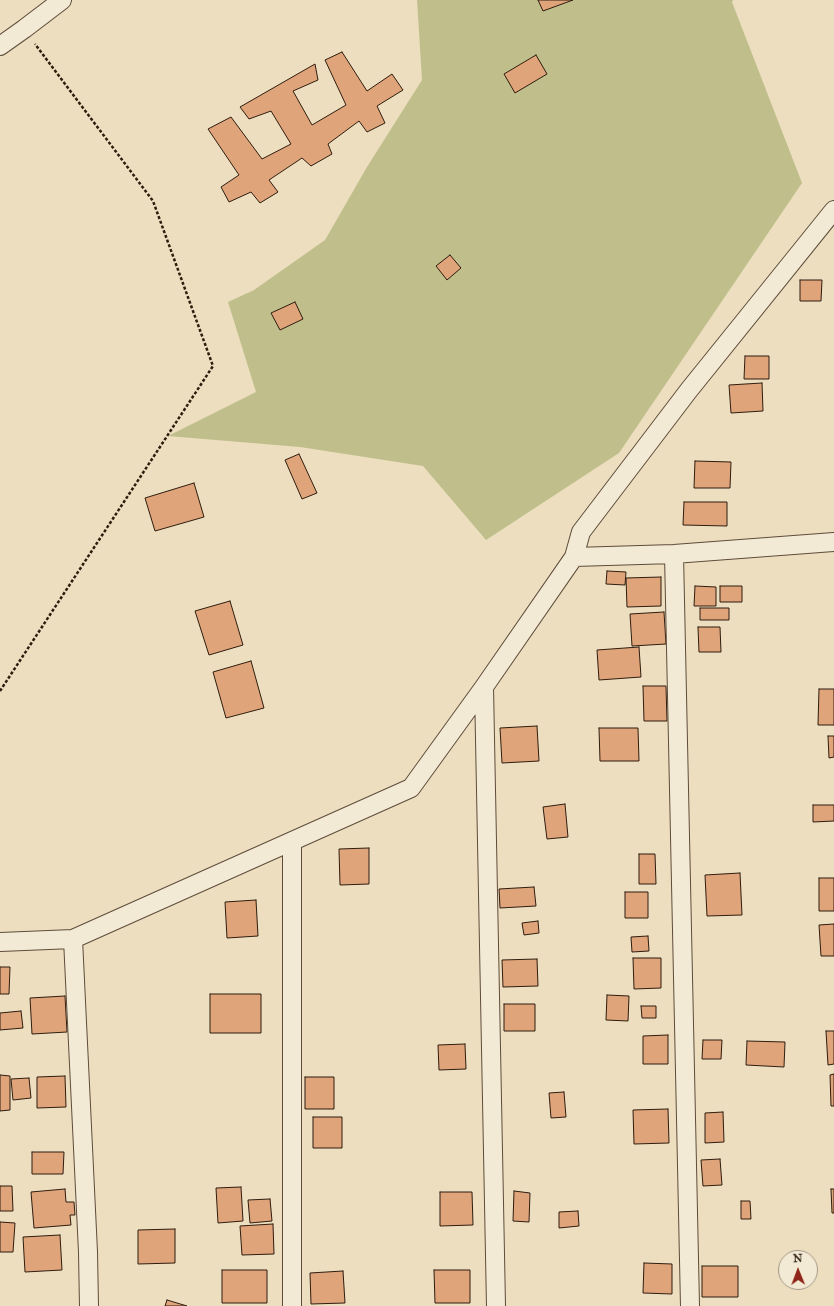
<!DOCTYPE html>
<style>
body{margin:0}
#map{position:relative;width:834px;height:1306px;overflow:hidden;background:#ecdebe;font-family:"IM FELL Great Primer",serif}
canvas{display:block}
.north{position:absolute;left:778px;top:1250px;width:40px;height:40px;box-sizing:border-box;background:#f3ead5;border:1px solid #a49886;border-radius:50%;rotate:359deg;font-size:11px;font-weight:700;line-height:16px;text-align:center;color:#2e1c0f}
.north::after{content:'';display:block;margin:auto;width:14px;height:18px;background:#8f2418;clip-path:polygon(50% 0,100% 100%,50% 72%,0 100%)}
</style>
<div id="map">
<canvas width="834" height="1306"></canvas>
<div class="north">N</div>
</div>
<script>
const context = document.querySelector('canvas').getContext('2d');
context.lineJoin = 'round';
function fill(path, color) {
  context.fillStyle = color;
  context.fill(path, 'evenodd');
}
function toPath(rows) {
  const path = new Path2D();
  for (const r of rows) {
    path.moveTo(r[0], r[1]);
    for (let i = 2; i < r.length; i += 2) path.lineTo(r[i], r[i + 1]);
  }
  return path;
}
function stroke(path, color, width, dash) {
  context.strokeStyle = color;
  context.lineWidth = width;
  context.lineCap = dash ? 'butt' : 'round';
  context.setLineDash(dash || []);
  context.stroke(path);
}
const green = toPath([
 [417,0,733,0,732,2,802,183,619,453,486,540,423,466,300,447,168,436,256,392,228,302,254,290,325,240,367,167,422,80]
]);
const building = toPath([
 [538,0,573,0,543,11,538,0],
 [342,52,367,91,392,74,403,90,377,106,385,123,367,132,359,121,328,144,332,154,311,166,302,158,269,180,278,192,260,203,251,192,229,202,221,187,239,175,208,129,231,117,262,159,291,144,271,111,249,119,240,107,315,64,318,80,293,91,312,125,346,105,325,60,342,52],
 [536,55,547,74,515,93,504,74,536,55],
 [450,255,461,268,447,280,436,266,450,255],
 [800,280,822,280,821,301,800,301,800,280],
 [295,302,303,319,280,330,271,313,295,302],
 [745,356,769,356,769,379,744,379,745,356],
 [762,383,763,411,731,413,729,385,762,383],
 [299,454,317,493,302,499,285,460,299,454],
 [695,461,731,462,730,488,694,488,695,461],
 [194,483,204,517,155,531,145,498,194,483],
 [684,502,727,502,727,526,683,525,684,502],
 [607,571,626,572,625,585,606,584,607,571],
 [661,577,661,606,627,607,626,578,661,577],
 [695,586,716,587,716,606,694,606,695,586],
 [720,586,742,586,742,602,720,602,720,586],
 [230,601,243,645,209,655,195,611,230,601],
 [700,608,729,608,729,620,700,620,700,608],
 [664,612,666,644,632,646,630,614,664,612],
 [698,627,720,627,721,652,699,652,698,627],
 [639,647,641,677,599,680,597,650,639,647],
 [251,661,264,708,226,718,213,672,251,661],
 [643,686,666,686,667,721,644,721,643,686],
 [819,689,834,689,834,725,818,725,819,689],
 [537,726,539,761,502,763,500,728,537,726],
 [599,728,638,728,639,761,600,761,599,728],
 [828,736,834,736,834,757,829,758,828,736],
 [565,804,568,837,547,839,543,807,565,804],
 [813,805,834,805,834,821,813,822,813,805],
 [369,848,369,884,340,885,339,849,369,848],
 [639,854,655,854,656,884,639,884,639,854],
 [740,873,742,915,707,916,705,875,740,873],
 [819,878,834,878,834,911,819,911,819,878],
 [534,887,536,906,500,908,499,889,534,887],
 [625,892,648,892,648,918,625,918,625,892],
 [256,900,258,936,227,938,225,902,256,900],
 [538,921,539,933,524,935,522,923,538,921],
 [834,924,834,956,821,956,819,925,834,924],
 [648,936,649,951,632,952,631,937,648,936],
 [633,958,661,958,661,988,634,989,633,958],
 [537,959,538,986,503,987,502,960,537,959],
 [0,967,10,967,9,994,0,994,0,967],
 [210,994,261,994,261,1033,210,1033,210,994],
 [607,995,629,996,628,1021,606,1020,607,995],
 [65,996,67,1032,32,1034,30,998,65,996],
 [504,1004,535,1004,535,1031,504,1031,504,1004],
 [641,1006,656,1006,656,1018,642,1018,641,1006],
 [21,1011,23,1028,0,1030,0,1013,21,1011],
 [826,1031,834,1031,834,1064,828,1065,826,1031],
 [668,1035,668,1064,643,1064,643,1036,668,1035],
 [703,1040,722,1040,721,1059,702,1059,703,1040],
 [747,1041,785,1042,784,1067,746,1065,747,1041],
 [465,1044,466,1069,439,1070,438,1045,465,1044],
 [834,1074,834,1106,831,1106,830,1075,834,1074],
 [0,1075,10,1076,10,1110,0,1111,0,1075],
 [65,1076,66,1107,37,1108,37,1077,65,1076],
 [305,1077,334,1077,334,1109,305,1109,305,1077],
 [29,1078,31,1098,13,1100,11,1079,29,1078],
 [564,1092,566,1117,551,1118,549,1093,564,1092],
 [668,1109,669,1143,634,1144,633,1110,668,1109],
 [723,1112,724,1142,705,1143,705,1113,723,1112],
 [313,1117,342,1117,342,1148,313,1148,313,1117],
 [32,1152,64,1152,63,1174,32,1174,32,1152],
 [720,1159,722,1185,703,1186,701,1160,720,1159],
 [0,1186,12,1186,13,1211,0,1211,0,1186],
 [241,1187,243,1221,218,1223,216,1188,241,1187],
 [65,1189,66,1202,74,1202,75,1215,70,1215,71,1225,34,1228,31,1192,65,1189],
 [831,1189,834,1189,834,1213,832,1213,831,1189],
 [514,1191,530,1193,529,1222,513,1221,514,1191],
 [440,1192,472,1192,473,1225,440,1226,440,1192],
 [270,1199,272,1221,250,1223,248,1200,270,1199],
 [741,1201,750,1201,751,1219,741,1219,741,1201],
 [578,1211,579,1226,559,1228,559,1212,578,1211],
 [0,1222,15,1223,13,1252,0,1252,0,1222],
 [273,1224,274,1254,242,1255,240,1226,273,1224],
 [175,1229,175,1263,138,1264,138,1230,175,1229],
 [60,1235,62,1270,25,1272,23,1237,60,1235],
 [644,1263,672,1264,672,1294,643,1293,644,1263],
 [702,1266,738,1266,738,1297,702,1297,702,1266],
 [222,1270,267,1270,267,1303,222,1303,222,1270],
 [434,1270,470,1270,470,1303,435,1303,434,1270],
 [343,1271,345,1303,311,1304,310,1273,343,1271],
 [167,1300,187,1306,165,1306,167,1300]
]);
const path = toPath([
 [0,691,213,366,153,201,35,44]
]);
const minor = toPath([
 [0,46,24,29,62,0],
 [674,554,690,1306],
 [574,557,581,532,689,390,834,210],
 [484,687,496,1306],
 [73,939,88,1252,89,1306],
 [0,942,73,939,411,788,484,687,574,557,674,554,834,542],
 [292,1306,292,841]
]);
fill(green, '#c0bf8c');
fill(building, '#dfa47a');
stroke(building, '#2e1c0f', 1);
stroke(minor, '#5e4c3b', 20);
stroke(path, '#2e1c0f', 2.5, [3, 2]);
stroke(minor, '#f3ead5', 18);
</script>
